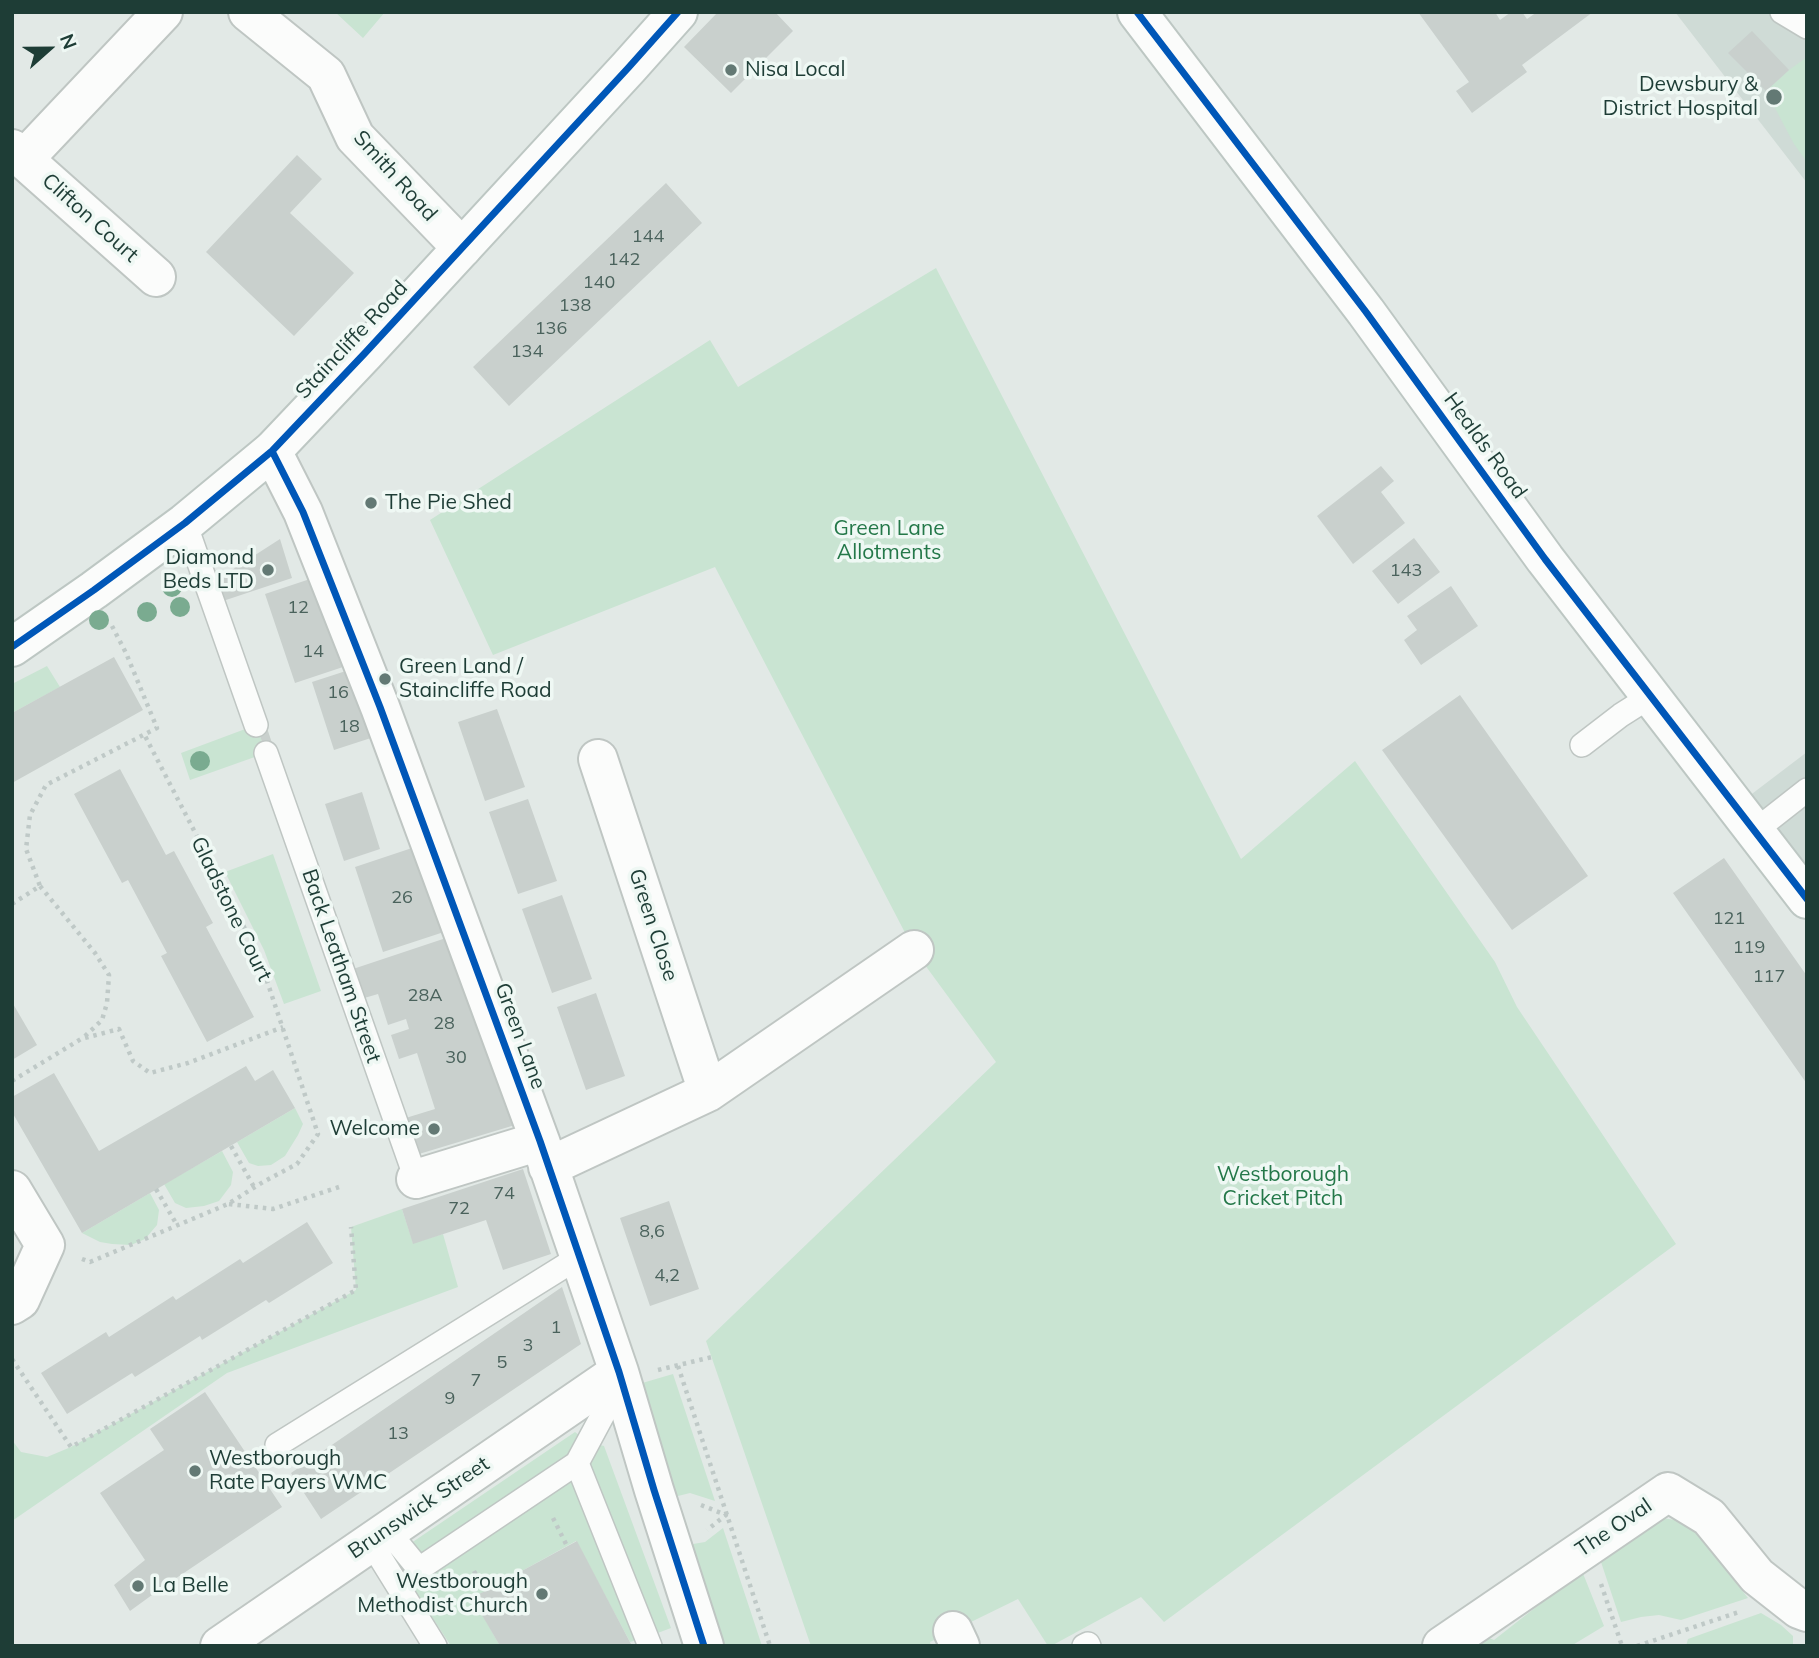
<!DOCTYPE html>
<style>
body{margin:0}
#map{position:relative;width:1819px;height:1658px;overflow:hidden;background:#e2e9e6;font-family:Mulish,sans-serif}
canvas{display:block}
.frame{position:absolute;inset:0;border:14px solid #1e3d36;pointer-events:none}
.north{position:absolute;left:14px;top:14px;width:70px;height:70px;-webkit-text-stroke:5px #eff8f4;paint-order:stroke;rotate:69deg;font-size:19px;font-weight:700;line-height:28px;text-align:center;color:#1e3d36}
.north::after{content:'';display:block;margin:auto;width:24px;height:32px;background:#1e3d36;clip-path:polygon(50% 0,100% 100%,50% 72%,0 100%)}
</style>
<div id="map">
<canvas width="1819" height="1658"></canvas>
<div class="frame"></div>
<div class="north">N</div>
</div>
<script>
const context = document.querySelector('canvas').getContext('2d');
context.lineJoin = 'round';
function fill(path, color) {
  context.fillStyle = color;
  context.fill(path, 'evenodd');
}
function toPath(rows) {
  const path = new Path2D();
  for (const r of rows) {
    path.moveTo(r[0], r[1]);
    for (let i = 2; i < r.length; i += 2) path.lineTo(r[i], r[i + 1]);
  }
  return path;
}
function stroke(path, color, width, dash) {
  context.strokeStyle = color;
  context.lineWidth = width;
  context.lineCap = dash ? 'butt' : 'round';
  context.setLineDash(dash || []);
  context.stroke(path);
}
function label(font, color, halo, rows, align = 'center') {
  context.font = font + ' Mulish,sans-serif';
  context.lineWidth = 7;
  context.setLineDash([]);
  context.textBaseline = 'middle';
  context.strokeStyle = halo;
  context.fillStyle = color;
  for (const [text, x, y, turn = 0] of rows) {
    context.save();
    context.translate(x, y);
    context.rotate((+turn || 0) * Math.PI / 180);
    context.textAlign = isNaN(turn) ? turn : align;
    if (halo) context.strokeText(text, 0, 0);
    context.fillText(text, 0, 0);
    context.restore();
  }
}
const built = toPath([
 [1675,12,1807,12,1807,183],
 [1807,752,1807,899,1736,806]
]);
const green = toPath([
 [335,12,385,12,363,38],
 [1807,57,1807,162,1794,144,1766,91,1789,70],
 [936,268,1241,859,1355,761,1495,962,1517,1007,1676,1244,1164,1622,1141,1597,1051,1646,1048,1646,1018,1599,930,1642,931,1646,811,1646,706,1341,996,1062,914,950,715,567,493,655,430,520,710,340,738,387],
 [47,666,60,687,12,713,12,684],
 [256,725,266,753,190,780,181,753],
 [273,854,321,991,284,1004,264,950,225,872],
 [295,1108,303,1124,298,1135,285,1156,271,1165,258,1166,249,1163,237,1142],
 [222,1151,233,1172,231,1185,219,1201,204,1206,186,1208,175,1203,164,1184],
 [150,1193,159,1210,157,1225,145,1239,131,1245,112,1244,100,1242,82,1233],
 [402,1209,413,1243,443,1234,458,1287,227,1373,12,1521,12,1440,21,1452,47,1457,71,1447,356,1290,351,1227],
 [673,1374,715,1501,690,1493,666,1499,632,1386],
 [575,1432,588,1442,604,1446,671,1628,647,1637,630,1642,576,1541,473,1598,500,1646,451,1646,392,1556],
 [1656,1517,1688,1522,1748,1598,1681,1620,1659,1615,1641,1617,1621,1622,1600,1559],
 [723,1528,762,1646,713,1646,681,1546,705,1542],
 [1582,1571,1604,1626,1571,1646,1473,1646,1484,1636,1494,1640],
 [1761,1613,1781,1625,1793,1636,1793,1646,1686,1646,1688,1639]
]);
const building = toPath([
 [718,12,775,12,793,31,731,93,684,47],
 [1418,12,1495,12,1500,20,1511,12,1522,12,1527,19,1537,12,1593,12,1522,65,1527,72,1472,113,1456,91,1469,82],
 [1752,31,1789,70,1766,91,1728,53],
 [297,155,322,179,290,213,354,273,294,336,206,252],
 [666,183,702,223,509,406,473,367],
 [1381,466,1394,481,1381,492,1405,523,1353,564,1317,516],
 [1414,538,1440,572,1398,604,1372,571],
 [280,539,292,578,214,604,207,586],
 [316,577,346,666,295,683,265,594],
 [1451,586,1478,626,1421,665,1404,640,1417,630,1407,616],
 [114,657,143,710,12,783,12,713],
 [352,669,374,737,334,750,312,682],
 [1460,695,1588,876,1512,930,1382,750],
 [497,709,525,787,485,801,458,722],
 [265,722,274,749,266,753,256,725],
 [120,769,166,855,174,851,213,923,206,927,254,1017,207,1042,161,956,167,953,128,880,122,883,74,794],
 [362,792,380,849,344,861,325,804],
 [528,799,557,881,518,894,489,812],
 [421,845,450,930,383,952,355,867],
 [1724,858,1807,976,1807,1084,1673,893],
 [562,895,592,979,552,993,522,909],
 [452,936,515,1125,409,1157,396,1121,435,1109,417,1053,399,1059,391,1035,409,1029,406,1019,388,1025,378,994,354,1001,344,972],
 [596,993,625,1076,586,1090,557,1007],
 [12,1002,37,1045,12,1060],
 [246,1066,255,1081,273,1070,295,1108,82,1233,12,1112,12,1097,54,1073,99,1151],
 [523,1169,551,1254,503,1270,486,1220,413,1244,402,1209],
 [669,1201,699,1289,650,1306,620,1218],
 [307,1222,333,1263,269,1303,266,1300,202,1340,200,1336,135,1377,132,1373,67,1414,41,1373,106,1332,109,1337,173,1296,176,1300,240,1259,243,1263],
 [562,1287,581,1344,321,1519,291,1473],
 [205,1392,282,1507,163,1587,130,1611,114,1585,145,1560,100,1493,164,1450,150,1429],
 [577,1541,632,1646,500,1646,472,1598]
]);
const path = toPath([
 [40,886,95,953,109,975,107,1003,102,1020,83,1038],
 [12,904,40,886,26,849,30,815,46,785,157,728,126,653,112,626],
 [12,1081,81,1039,119,1029,133,1061,150,1073,188,1063,283,1027],
 [231,1146,254,1187],
 [156,1189,177,1225],
 [229,1204,273,1209,339,1187],
 [82,1259,90,1262,228,1204,263,1182,297,1164,318,1134,258,954,144,734],
 [12,1359,71,1447,356,1290,351,1227],
 [678,1366,770,1646],
 [658,1370,712,1357],
 [701,1505,726,1515,707,1530],
 [553,1518,567,1546],
 [474,1571,485,1591],
 [1601,1584,1622,1646],
 [1637,1646,1739,1612]
]);
const lane = toPath([
 [1782,12,1807,27],
 [185,523,256,725],
 [1582,745,1621,715,1651,696],
 [266,753,416,1179],
 [1756,830,1807,790],
 [622,1379,577,1463,650,1646],
 [277,1445,579,1257],
 [387,1530,419,1569,577,1463],
 [370,1541,435,1646],
 [1084,1646,1088,1644,1089,1646]
]);
const street = toPath([
 [248,12,326,75,355,137,462,248],
 [12,149,156,277],
 [24,159,163,12],
 [272,451,303,512,380,707,540,1141,619,1372,654,1490,704,1646],
 [598,759,708,1092],
 [548,1167,708,1092,914,950],
 [416,1179,540,1141],
 [12,1190,45,1245,20,1300,12,1305],
 [953,1631,960,1646],
 [220,1646,619,1372],
 [1442,1646,1668,1492,1709,1517,1757,1576,1799,1609,1807,1612]
]);
const secondary = toPath([
 [1137,12,1366,312,1545,559,1807,899],
 [12,647,94,590,185,523,272,451,365,353,629,67,678,12]
]);
const cycleway = toPath([
 [1137,12,1366,312,1545,559,1807,899],
 [272,451,303,512,380,707,540,1141,619,1372,654,1490,704,1646],
 [12,647,94,590,185,523,272,451,365,353,629,67,678,12]
]);
const trees = [
 [172,587],
 [180,607],
 [147,612],
 [99,620],
 [200,761]
];
const markers = [
 [731,70,7,"#637974"],
 [1774,97,9,"#637974"],
 [371,503,7,"#637974"],
 [268,570,7,"#637974"],
 [385,679,7,"#637974"],
 [434,1129,7,"#637974"],
 [195,1471,7,"#637974"],
 [138,1586,7,"#637974"],
 [542,1594,7,"#637974"]
];
const numberNames = [
 ["144",648,237],
 ["142",624,260],
 ["140",599,283],
 ["138",575,306],
 ["136",551,329],
 ["134",527,352],
 ["143",1406,571],
 ["12",298,608],
 ["14",313,652],
 ["16",338,693],
 ["18",349,727],
 ["26",402,898],
 ["121",1729,919],
 ["119",1749,948],
 ["117",1769,977],
 ["28A",425,996],
 ["28",444,1024],
 ["30",456,1058],
 ["74",504,1194],
 ["72",459,1209],
 ["8,6",652,1232],
 ["4,2",667,1276],
 ["1",556,1328],
 ["3",528,1346],
 ["5",502,1363],
 ["7",476,1381],
 ["9",450,1399],
 ["13",398,1434]
];
const poiNames = [
 ["Nisa Local",745,70],
 ["Dewsbury &",1758,85,"right"],
 ["District Hospital",1758,109,"right"],
 ["The Pie Shed",385,503],
 ["Diamond",254,558,"right"],
 ["Beds LTD",254,582,"right"],
 ["Green Land /",399,667],
 ["Staincliffe Road",399,691],
 ["Welcome",420,1129,"right"],
 ["Westborough",209,1459],
 ["Rate Payers WMC",209,1483],
 ["Westborough",528,1582,"right"],
 ["Methodist Church",528,1606,"right"],
 ["La Belle",152,1586]
];
const streetNames = [
 ["Smith Road",395,176,48],
 ["Clifton Court",90,218,42],
 ["Staincliffe Road",352,340,-47],
 ["Healds Road",1485,446,54],
 ["Gladstone Court",231,909,64],
 ["Green Close",653,925,72],
 ["Back Leatham Street",341,966,71],
 ["Green Lane",520,1036,70],
 ["Brunswick Street",419,1508,-34],
 ["The Oval",1614,1528,-34]
];
const parkNames = [
 ["Green Lane",889,529],
 ["Allotments",889,553],
 ["Westborough",1283,1175],
 ["Cricket Pitch",1283,1199]
];
fill(built, '#cfdbd6');
fill(green, '#c9e4d2');
fill(building, '#c9d0cd');
stroke(lane, '#bfc6c3', 26);
stroke(street, '#bfc6c3', 42);
stroke(secondary, '#bdc7c3', 42);
stroke(path, '#bfc9c7', 4.5, [3.5, 5]);
stroke(lane, '#fbfcfb', 23);
stroke(street, '#fbfcfb', 38);
stroke(secondary, '#fbfcfb', 38);
stroke(cycleway, '#0057b8', 7);
context.fillStyle = '#7aab90';
for (const [x, y] of trees) {
  context.beginPath();
  context.arc(x, y, 10, 0, 2 * Math.PI);
  context.fill();
}
for (const [x, y, r, color] of markers) {
  const dot = new Path2D();
  dot.arc(x, y, r, 0, 2 * Math.PI);
  context.fillStyle = color;
  context.fill(dot);
  stroke(dot, '#eff8f4', 2.5);
}
label('18px', '#4a625c', null, numberNames);
label('21px', '#1e3d36', '#eff8f4', poiNames, 'left');
label('21px', '#1e3d36', '#eff8f4', streetNames);
label('21px', '#247849', '#eff8f4', parkNames);
</script>
